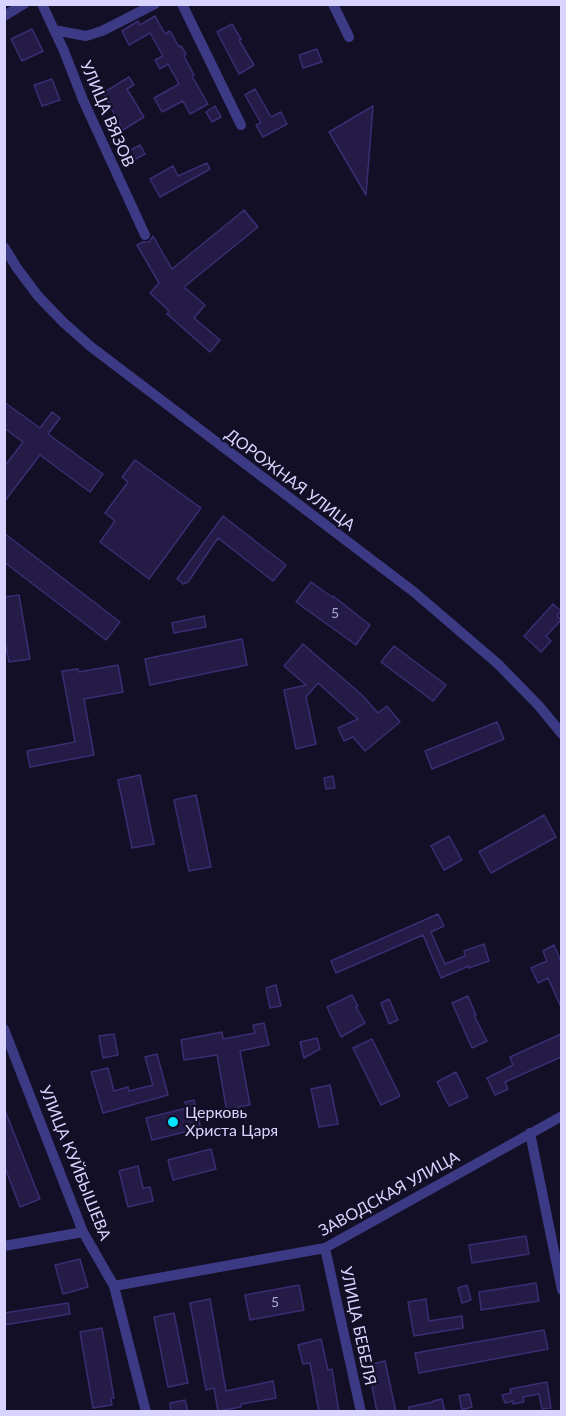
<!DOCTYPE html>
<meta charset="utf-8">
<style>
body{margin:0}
#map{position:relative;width:566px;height:1416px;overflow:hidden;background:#130f26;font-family:Lato,sans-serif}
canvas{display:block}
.frame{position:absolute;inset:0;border:6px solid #d9d4ff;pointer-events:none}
</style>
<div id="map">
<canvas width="566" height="1416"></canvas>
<div class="frame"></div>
</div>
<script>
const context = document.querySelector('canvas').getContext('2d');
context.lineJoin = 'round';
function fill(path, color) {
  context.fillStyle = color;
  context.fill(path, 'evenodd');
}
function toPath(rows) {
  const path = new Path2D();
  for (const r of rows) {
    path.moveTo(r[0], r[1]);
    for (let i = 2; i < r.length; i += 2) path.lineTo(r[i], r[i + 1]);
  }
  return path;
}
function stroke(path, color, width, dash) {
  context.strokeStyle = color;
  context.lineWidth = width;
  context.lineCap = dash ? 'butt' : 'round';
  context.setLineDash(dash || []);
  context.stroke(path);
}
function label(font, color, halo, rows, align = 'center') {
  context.font = font + ' Lato,sans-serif';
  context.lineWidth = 4.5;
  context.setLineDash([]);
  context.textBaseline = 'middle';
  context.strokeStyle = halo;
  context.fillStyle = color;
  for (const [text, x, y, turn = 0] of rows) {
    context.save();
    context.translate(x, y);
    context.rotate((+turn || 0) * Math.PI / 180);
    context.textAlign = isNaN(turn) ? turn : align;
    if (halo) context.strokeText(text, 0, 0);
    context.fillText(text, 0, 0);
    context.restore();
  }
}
const building = toPath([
 [155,16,165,34,170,31,179,47,181,46,186,54,184,56,194,75,192,76,208,104,190,114,183,101,162,112,154,98,179,84,168,64,160,69,155,60,163,56,150,33,129,45,122,31,138,21,140,25,155,16],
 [232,24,241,39,239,40,254,65,239,74,217,32,232,24],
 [32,29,43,51,22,61,11,39,32,29],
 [317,49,322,62,303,68,299,55,317,49],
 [129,77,134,85,127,89,144,117,123,130,103,93,129,77],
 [52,79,60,100,42,106,34,85,52,79],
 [255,89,271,117,281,112,287,124,263,137,256,125,261,123,245,95,255,89],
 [215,106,221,117,212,122,206,112,215,106],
 [373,106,366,195,329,132,373,106],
 [140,145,145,154,128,163,123,154,140,145],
 [207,163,210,169,160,197,150,179,173,166,178,176,207,163],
 [244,210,258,227,184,287,205,305,194,318,220,340,210,352,167,314,169,311,150,293,159,283,137,245,143,242,149,242,153,236,172,269,244,210],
 [4,402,40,428,52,412,60,418,48,434,103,474,90,492,40,455,4,502,4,467,23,442,4,428,4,402],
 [135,460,201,508,149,579,100,542,115,521,105,513,128,482,122,477,135,460],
 [223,516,286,565,273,581,218,538,188,582,183,584,177,579,223,516],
 [4,533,120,622,106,640,4,562,4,533],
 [311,582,332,597,333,596,370,625,356,645,296,602,311,582],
 [19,595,30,659,9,662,4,636,4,597,19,595],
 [553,604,561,611,557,616,561,620,546,636,551,641,541,652,524,636,553,604],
 [204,616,206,627,174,633,172,623,204,616],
 [242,639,247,665,150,685,145,659,242,639],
 [303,644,362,695,378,713,387,706,400,722,365,751,353,737,344,741,338,728,358,719,318,683,306,697,316,744,296,749,284,690,306,685,284,666,303,644],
 [394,646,446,685,433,701,381,662,394,646],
 [118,665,123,692,84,699,94,755,30,767,27,751,75,742,62,671,78,669,79,672,118,665],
 [497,722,504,739,432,769,425,751,497,722],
 [140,775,154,844,132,848,118,780,140,775],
 [333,776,335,788,326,789,324,778,333,776],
 [196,795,211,867,189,871,174,800,196,795],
 [544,815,556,837,491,873,479,852,544,815],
 [449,836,462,860,444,870,431,846,449,836],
 [438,914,444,926,431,932,445,964,465,956,464,951,484,944,489,961,469,968,469,966,441,978,423,935,336,973,331,961,438,914],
 [554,945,561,962,561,1007,548,978,538,983,531,968,547,961,543,951,554,945],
 [276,985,281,1006,270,1008,266,988,276,985],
 [352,995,358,1006,356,1007,365,1023,341,1037,327,1007,352,995],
 [468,996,476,1015,474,1015,487,1041,472,1048,452,1003,468,996],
 [389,999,398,1020,389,1024,381,1003,389,999],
 [264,1023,269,1045,240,1051,250,1105,238,1107,239,1115,228,1118,217,1055,184,1060,181,1040,222,1032,223,1039,255,1033,253,1025,264,1023],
 [114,1034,118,1055,103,1058,99,1036,114,1034],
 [561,1034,561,1057,505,1082,508,1089,495,1095,487,1078,513,1065,510,1057,561,1034],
 [317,1038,320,1049,304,1058,300,1042,317,1038],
 [372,1039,400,1096,381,1105,353,1048,372,1039],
 [157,1054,168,1095,103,1113,91,1072,108,1068,114,1091,128,1087,129,1091,153,1085,145,1057,157,1054],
 [456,1072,468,1097,449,1106,437,1082,456,1072],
 [330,1085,338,1124,319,1127,311,1089,330,1085],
 [194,1100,202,1133,194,1135,193,1130,152,1140,146,1118,187,1108,185,1102,194,1100],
 [4,1108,40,1199,20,1207,4,1165,4,1108],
 [211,1149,216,1169,173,1180,168,1160,211,1149],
 [138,1166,143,1188,150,1187,153,1201,128,1207,119,1171,138,1166],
 [526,1236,529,1254,472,1263,469,1245,526,1236],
 [80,1259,88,1287,63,1294,55,1265,80,1259],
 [536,1283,539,1301,481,1310,479,1292,536,1283],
 [299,1285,304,1310,250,1320,245,1295,299,1285],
 [467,1285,471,1300,462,1303,458,1288,467,1285],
 [210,1299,226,1391,273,1381,276,1398,241,1404,241,1407,218,1411,214,1388,206,1390,190,1303,210,1299],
 [426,1299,429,1321,462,1316,463,1328,414,1336,408,1302,426,1299],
 [68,1303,70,1314,4,1325,4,1313,68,1303],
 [174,1313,188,1383,168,1387,154,1317,174,1313],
 [102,1328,114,1398,111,1398,112,1405,93,1408,80,1332,102,1328],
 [544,1330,548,1349,419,1373,415,1353,544,1330],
 [321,1339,328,1370,332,1369,339,1412,319,1412,310,1363,303,1364,298,1345,321,1339],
 [385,1361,396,1412,377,1412,368,1365,385,1361],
 [547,1382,551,1408,542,1409,539,1394,523,1397,524,1402,513,1404,513,1401,505,1403,502,1395,511,1393,510,1389,547,1382],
 [469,1394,472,1407,462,1410,459,1396,469,1394],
 [442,1399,445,1412,409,1412,409,1407,433,1402,433,1401,442,1399],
 [185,1400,188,1412,171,1412,170,1403,185,1400]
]);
const minor = toPath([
 [42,4,64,51,83,100,145,235],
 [182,4,241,125],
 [333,4,349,37],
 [4,16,24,4],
 [54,30,86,36,102,31,155,4],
 [4,247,17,268,38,296,63,322,90,346,414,592,498,664,539,706,562,734],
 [4,1029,83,1232,114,1286,146,1412],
 [530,1133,562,1290],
 [4,1246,83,1232],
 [325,1248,361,1412],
 [114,1286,325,1248,562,1116]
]);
const markers = [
 [173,1122,6,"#00e5ff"]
];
const numberNames = [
 ["5",335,613],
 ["5",275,1302]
];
const streetNames = [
 ["УЛИЦА ВЯЗОВ",107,114,67],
 ["ДОРОЖНАЯ УЛИЦА",290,480,37],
 ["УЛИЦА КУЙБЫШЕВА",75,1163,68],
 ["ЗАВОДСКАЯ УЛИЦА",389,1194,-29],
 ["УЛИЦА БЕБЕЛЯ",358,1326,78]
];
const poiNames = [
 ["Церковь",185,1113],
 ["Христа Царя",185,1131]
];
fill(building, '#241b47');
stroke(building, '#3b2d73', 1.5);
stroke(minor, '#3d3a85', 10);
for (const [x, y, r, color] of markers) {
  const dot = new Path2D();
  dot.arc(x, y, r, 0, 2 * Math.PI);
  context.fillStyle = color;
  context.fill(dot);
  stroke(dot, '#130f26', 2);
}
label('14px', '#aca6d1', null, numberNames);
label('16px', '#d9d4ff', '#130f26', streetNames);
label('16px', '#d9d4ff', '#130f26', poiNames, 'left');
</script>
